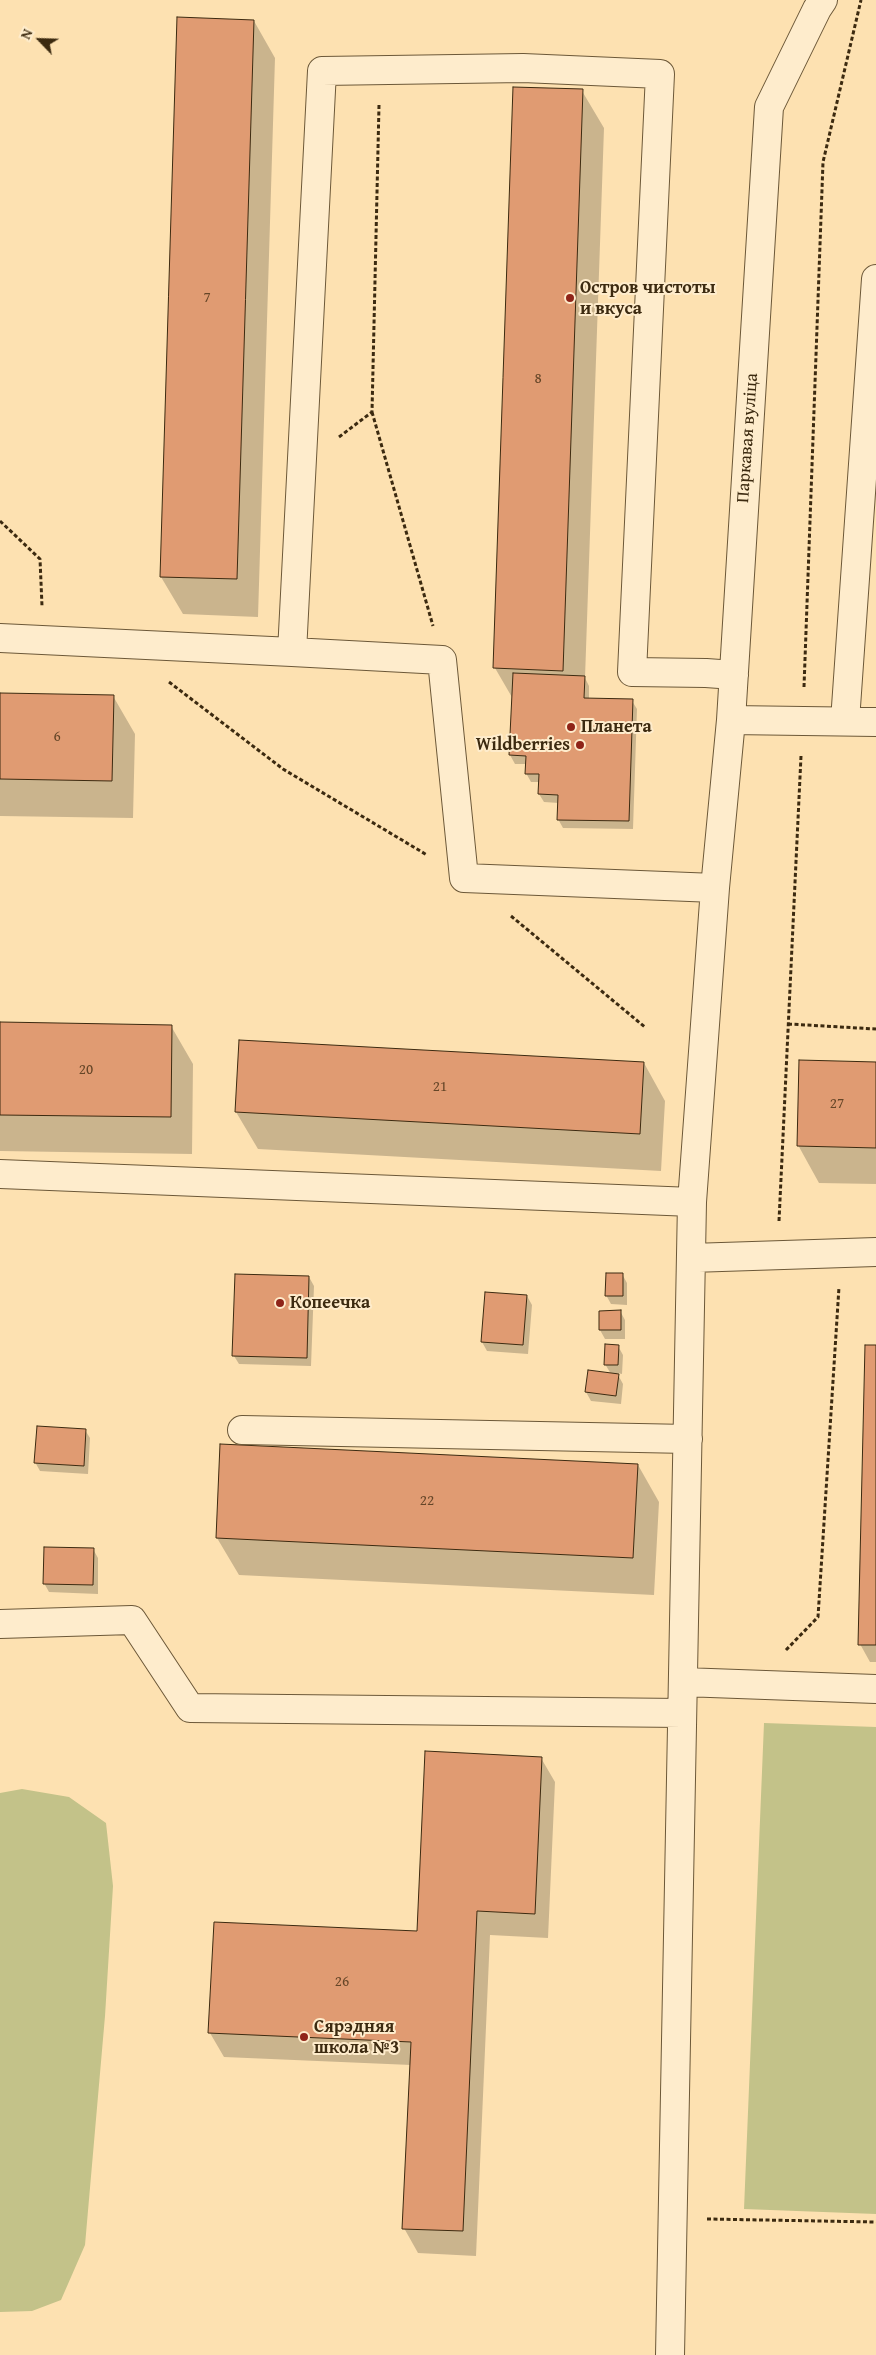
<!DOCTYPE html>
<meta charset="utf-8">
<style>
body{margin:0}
#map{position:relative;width:876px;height:2355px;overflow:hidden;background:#fde1b1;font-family:"Gentium Book Plus",serif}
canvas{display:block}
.north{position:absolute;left:15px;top:15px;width:50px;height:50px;-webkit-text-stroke:4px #feeccc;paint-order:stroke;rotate:294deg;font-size:14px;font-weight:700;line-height:20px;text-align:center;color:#3c2a10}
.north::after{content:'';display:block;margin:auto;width:18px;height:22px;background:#3c2a10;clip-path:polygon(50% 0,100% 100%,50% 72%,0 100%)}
</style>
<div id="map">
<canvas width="876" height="2355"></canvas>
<div class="north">N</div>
</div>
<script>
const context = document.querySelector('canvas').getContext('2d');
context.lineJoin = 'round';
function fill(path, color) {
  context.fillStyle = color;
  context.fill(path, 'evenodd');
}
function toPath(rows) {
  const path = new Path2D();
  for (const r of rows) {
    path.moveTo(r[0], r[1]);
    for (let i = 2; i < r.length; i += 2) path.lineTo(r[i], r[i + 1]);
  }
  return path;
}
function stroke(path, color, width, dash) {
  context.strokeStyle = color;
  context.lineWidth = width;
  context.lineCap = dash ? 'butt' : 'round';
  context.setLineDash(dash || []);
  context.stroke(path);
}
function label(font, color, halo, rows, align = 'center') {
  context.font = font + ' "Gentium Book Plus",serif';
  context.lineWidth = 4;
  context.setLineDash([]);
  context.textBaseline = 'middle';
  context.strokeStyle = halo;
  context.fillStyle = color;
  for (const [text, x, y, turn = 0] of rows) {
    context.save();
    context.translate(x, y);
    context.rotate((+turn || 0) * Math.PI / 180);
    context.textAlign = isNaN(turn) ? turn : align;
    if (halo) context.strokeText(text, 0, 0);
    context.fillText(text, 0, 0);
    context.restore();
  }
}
const green = toPath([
 [764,1723,876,1727,876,2214,744,2209],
 [22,1789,69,1797,106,1823,113,1886,105,2016,85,2245,61,2300,32,2311,0,2312,0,1793]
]);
const shadow = toPath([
 [254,21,275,58,258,617,183,614,161,577],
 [582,91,604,128,585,678,589,686,589,699,632,701,637,709,633,829,563,828,558,819,559,803,544,802,539,794,540,782,531,782,526,773,527,764,515,764,510,755,513,699,495,668],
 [0,694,113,696,135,734,133,818,0,816],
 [0,1024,171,1026,193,1064,192,1154,0,1151],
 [644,1063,665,1101,661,1171,258,1149,236,1112],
 [876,1064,876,1184,819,1183,798,1145],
 [622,1274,627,1283,627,1305,611,1304,606,1295],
 [309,1277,314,1286,311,1366,239,1364,234,1356],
 [527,1296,532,1305,528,1354,487,1351,482,1342],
 [620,1311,625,1320,625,1339,605,1339,600,1330,600,1312],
 [618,1346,623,1355,622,1374,617,1373,623,1384,621,1404,591,1401,586,1392,611,1374,605,1364],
 [876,1346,876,1662,870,1662,860,1644],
 [85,1430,90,1438,88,1474,40,1471,35,1462],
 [638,1465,659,1502,654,1595,239,1575,217,1538],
 [93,1549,98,1558,98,1594,49,1592,44,1583],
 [541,1758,555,1782,548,1938,490,1935,476,2256,418,2253,404,2228,411,2065,224,2057,210,2033,418,1932]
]);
const building = toPath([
 [177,17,254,20,237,579,160,577,177,17],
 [513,87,583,89,563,671,493,668,513,87],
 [513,673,585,676,584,698,633,699,629,821,557,820,558,795,538,794,539,774,525,774,526,756,509,755,513,673],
 [0,693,114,695,112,781,0,779,0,693],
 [0,1022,172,1025,171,1117,0,1115,0,1022],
 [239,1040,644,1062,640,1134,235,1112,239,1040],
 [799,1060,876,1062,876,1148,797,1146,799,1060],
 [606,1273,623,1273,623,1296,605,1296,606,1273],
 [235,1274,309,1276,307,1358,232,1356,235,1274],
 [485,1292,527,1295,523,1345,481,1342,485,1292],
 [621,1310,621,1330,599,1330,599,1311,621,1310],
 [605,1344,619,1345,618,1365,604,1365,605,1344],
 [865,1345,876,1345,876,1645,858,1645,865,1345],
 [588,1370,619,1374,616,1396,585,1392,588,1370],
 [37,1426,86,1429,84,1466,34,1463,37,1426],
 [220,1444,638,1464,633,1558,216,1538,220,1444],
 [44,1547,94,1548,93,1585,43,1584,44,1547],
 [425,1751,542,1757,535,1914,477,1911,463,2231,402,2229,411,2042,208,2033,214,1922,417,1931,425,1751]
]);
const path = toPath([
 [372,412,433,626],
 [339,437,372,412,379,105],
 [0,521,40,559,42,606],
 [169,682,283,769,427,855],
 [804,687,823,162,861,0],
 [511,916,646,1028],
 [788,1024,876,1029],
 [779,1221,801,756],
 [786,1650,818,1617,839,1287],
 [707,2219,876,2222]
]);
const minor = toPath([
 [0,638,292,652,322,71,523,68,660,74,632,672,706,673,734,675],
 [292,652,442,660,464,878,715,888],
 [731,720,876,722],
 [845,721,876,279],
 [0,1174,692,1202],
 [691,1258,876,1252],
 [242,1430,688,1439],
 [0,1624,132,1620,190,1708,682,1713],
 [683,1682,876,1689],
 [670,2355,692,1202,715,888,731,720,769,107,817,9,823,0]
]);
const markers = [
 [570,298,5,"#8f2418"],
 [571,727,5,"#8f2418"],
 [580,745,5,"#8f2418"],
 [280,1303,5,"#8f2418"],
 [304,2037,5,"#8f2418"]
];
const numberNames = [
 ["7",207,298],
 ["8",538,379],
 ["6",57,737],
 ["20",86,1070],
 ["21",440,1087],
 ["27",837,1104],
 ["22",427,1501],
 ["26",342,1982]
];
const poiNames = [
 ["Остров чистоты",580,288],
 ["и вкуса",580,309],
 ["Планета",581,727],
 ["Wildberries",570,745,"right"],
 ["Копеечка",290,1303],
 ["Сярэдняя",314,2027],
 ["школа №3",314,2048]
];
const streetNames = [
 ["Паркавая вуліца",748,438,-86]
];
fill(green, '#c3c289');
fill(shadow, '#0003');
fill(building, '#e09b72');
stroke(building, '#3c2a10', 1);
stroke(minor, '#6c5838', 30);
stroke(path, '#3c2a10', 3, [4, 2.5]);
stroke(minor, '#feeccc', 28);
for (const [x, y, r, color] of markers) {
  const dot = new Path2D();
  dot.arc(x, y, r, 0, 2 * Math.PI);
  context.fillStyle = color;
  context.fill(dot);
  stroke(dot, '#feeccc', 2);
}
label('15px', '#654628', null, numberNames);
label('bold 18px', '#3c2a10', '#feeccc', poiNames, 'left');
label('18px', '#3c2a10', '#feeccc', streetNames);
</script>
